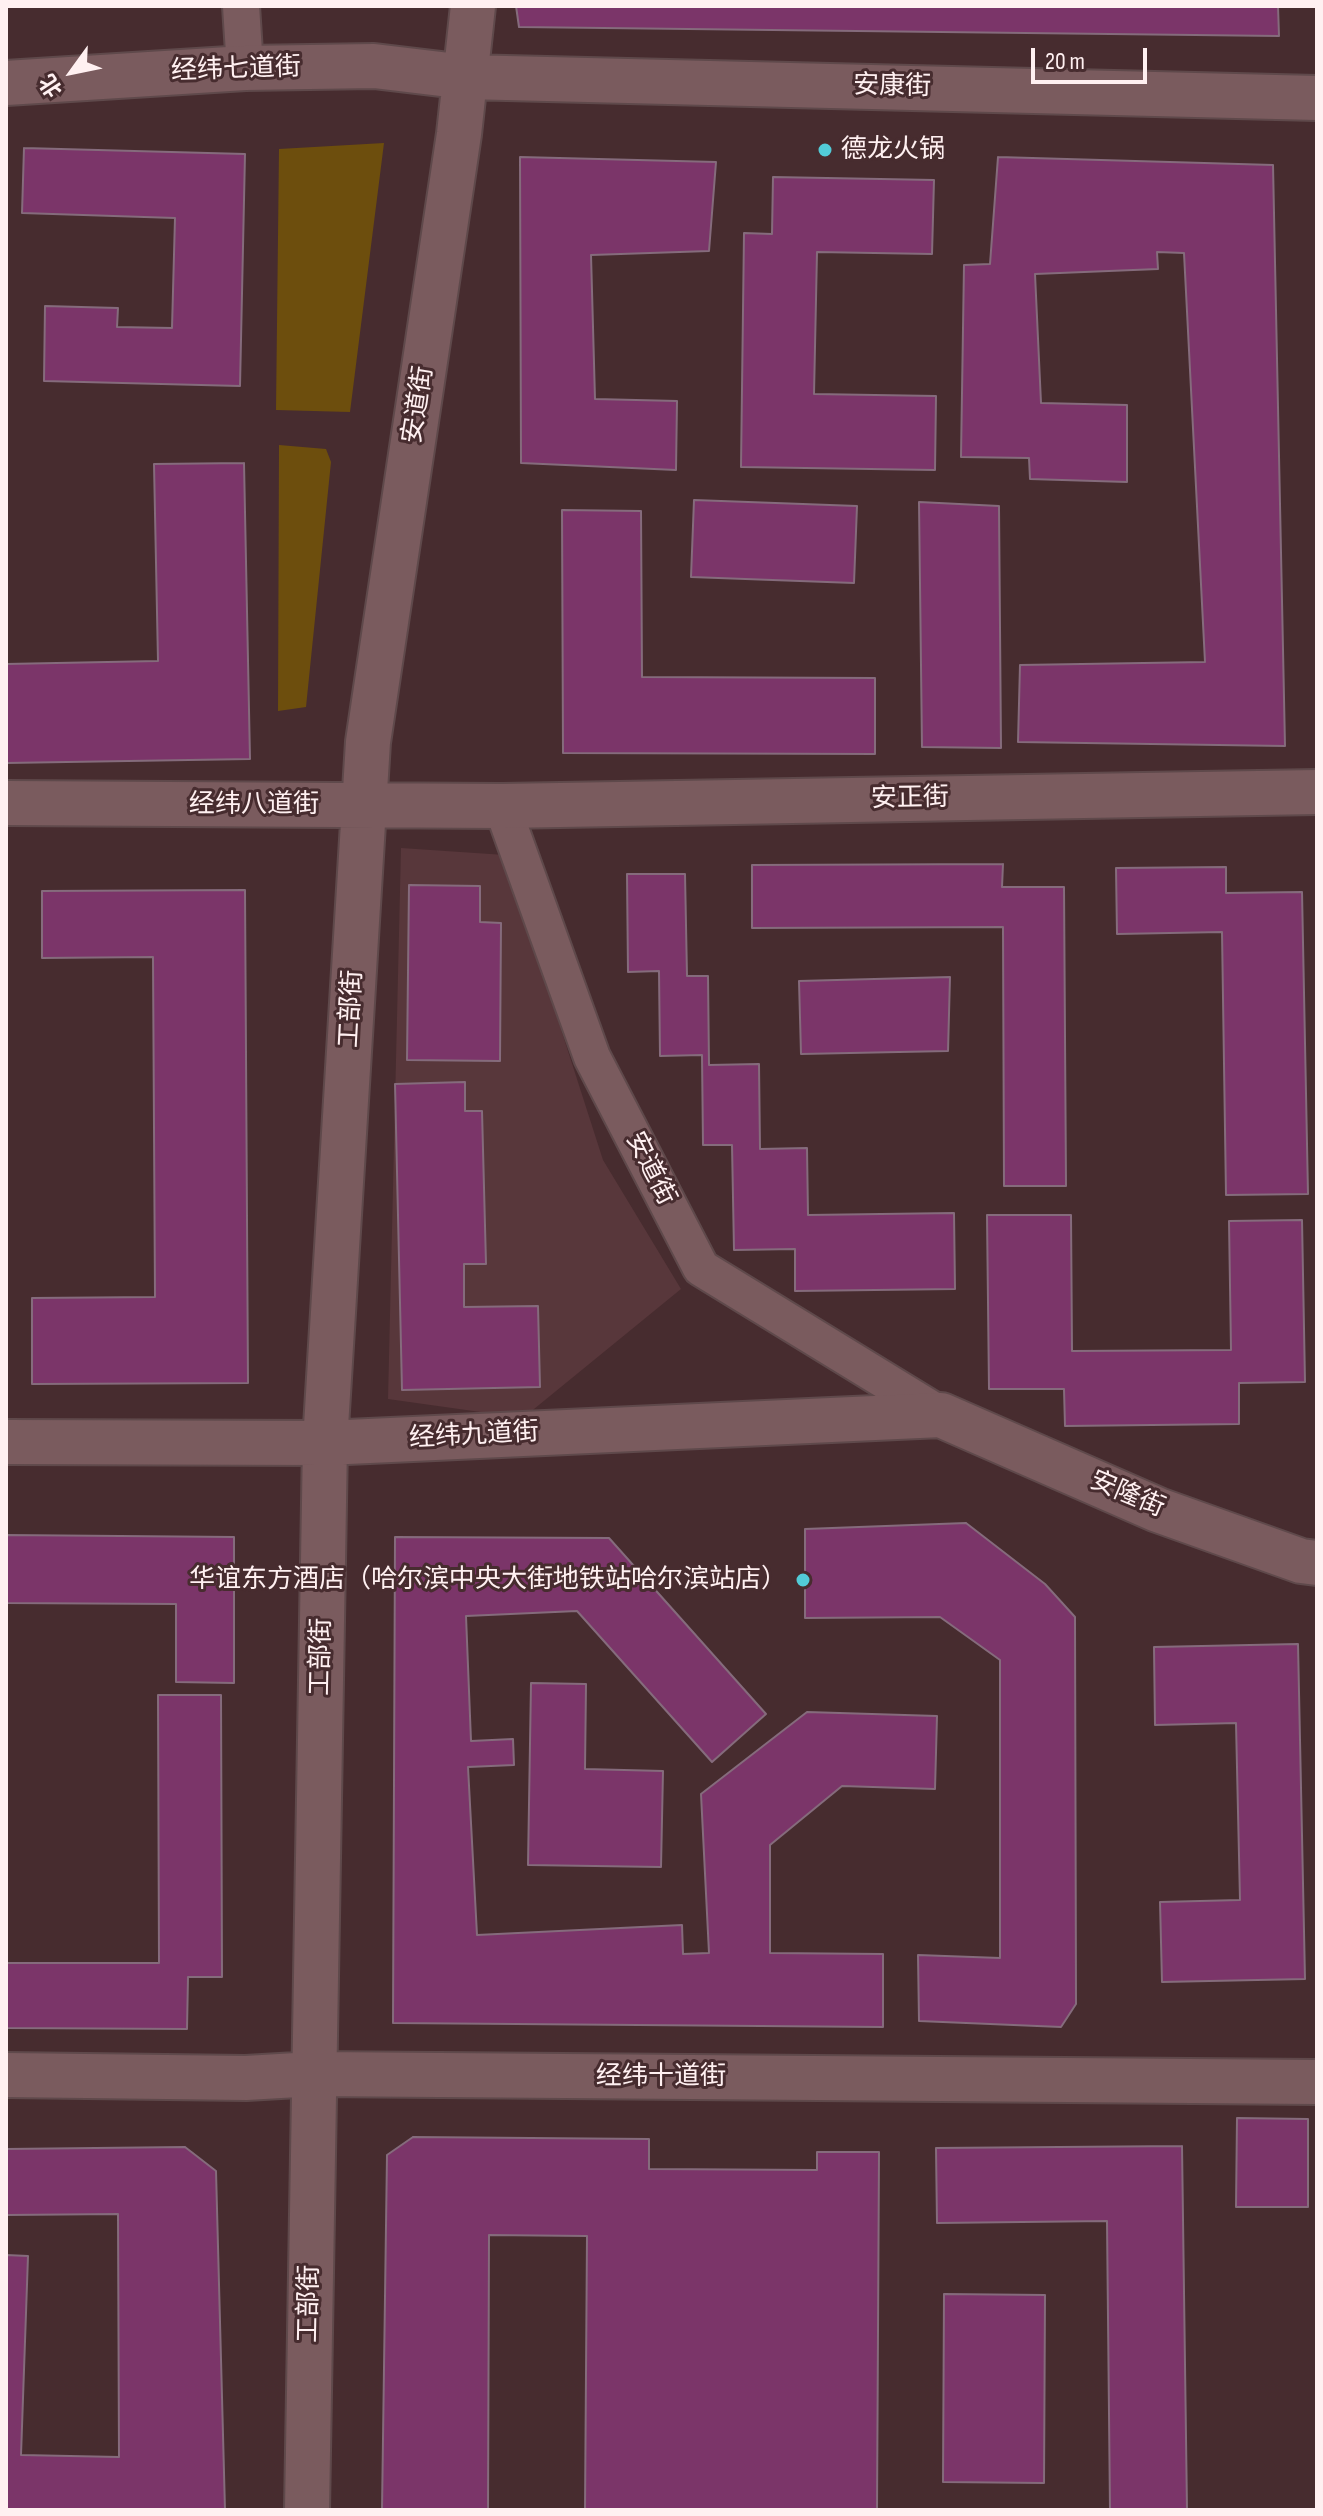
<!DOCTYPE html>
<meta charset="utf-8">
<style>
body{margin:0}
#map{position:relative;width:1323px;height:2516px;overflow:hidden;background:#472c2f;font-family:"Sofia Sans Condensed","Noto Sans SC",sans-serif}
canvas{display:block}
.frame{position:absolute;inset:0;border:8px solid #fff0f1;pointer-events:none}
.north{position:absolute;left:32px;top:32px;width:80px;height:80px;-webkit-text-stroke:6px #472c2f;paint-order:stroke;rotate:237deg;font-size:22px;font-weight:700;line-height:32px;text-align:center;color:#fff0f1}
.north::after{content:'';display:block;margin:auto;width:28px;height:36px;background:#fff0f1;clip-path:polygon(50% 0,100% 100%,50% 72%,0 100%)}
.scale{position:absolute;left:1031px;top:48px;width:116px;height:36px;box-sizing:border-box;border:4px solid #fff0f1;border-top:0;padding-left:10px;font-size:24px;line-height:28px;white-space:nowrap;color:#fff0f1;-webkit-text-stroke:6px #472c2f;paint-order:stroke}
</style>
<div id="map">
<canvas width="1323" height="2516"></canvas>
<div class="frame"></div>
<div class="north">北</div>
<div class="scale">20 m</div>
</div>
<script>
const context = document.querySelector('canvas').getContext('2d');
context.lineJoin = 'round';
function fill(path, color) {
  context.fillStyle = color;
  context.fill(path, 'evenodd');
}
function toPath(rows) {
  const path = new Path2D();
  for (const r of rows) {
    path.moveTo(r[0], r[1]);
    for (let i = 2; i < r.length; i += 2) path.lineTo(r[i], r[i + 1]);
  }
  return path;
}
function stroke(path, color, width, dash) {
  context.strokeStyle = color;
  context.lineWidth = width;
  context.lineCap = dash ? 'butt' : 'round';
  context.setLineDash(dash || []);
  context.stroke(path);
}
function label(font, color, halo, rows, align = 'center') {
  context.font = font + ' "Sofia Sans Condensed","Noto Sans SC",sans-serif';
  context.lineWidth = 6;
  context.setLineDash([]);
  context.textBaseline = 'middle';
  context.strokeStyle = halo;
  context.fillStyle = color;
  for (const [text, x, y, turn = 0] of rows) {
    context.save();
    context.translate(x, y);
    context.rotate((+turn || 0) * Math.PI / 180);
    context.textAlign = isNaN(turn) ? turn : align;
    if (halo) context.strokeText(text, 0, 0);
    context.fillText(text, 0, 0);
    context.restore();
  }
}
const built = toPath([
 [401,848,505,855,603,1160,681,1289,523,1418,388,1399]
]);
const green = toPath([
 [384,143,350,412,276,410,279,149],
 [279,445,326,449,331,462,306,707,278,711]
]);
const building = toPath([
 [516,6,1278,6,1279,36,519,27,516,6],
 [24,148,245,154,240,386,44,381,45,306,118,308,117,327,172,328,175,218,22,213,24,148],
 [520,157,716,162,709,251,591,255,595,399,677,401,676,470,521,463,520,157],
 [998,157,1273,165,1285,746,1018,742,1020,665,1205,662,1184,253,1157,252,1158,269,1035,274,1041,403,1127,405,1127,482,1030,479,1029,458,961,457,964,265,990,264,998,157],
 [773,177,934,180,932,254,817,252,814,394,936,396,935,470,741,467,744,233,772,234,773,177],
 [244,463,250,759,6,763,6,664,158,661,154,464,244,463],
 [694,500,857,506,854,583,691,577,694,500],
 [919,502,999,506,1001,748,922,747,919,502],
 [562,510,641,511,642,677,875,678,875,754,563,753,562,510],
 [1003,864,1002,887,1064,887,1066,1186,1004,1186,1003,927,752,928,752,865,1003,864],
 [1226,867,1226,893,1302,892,1308,1194,1226,1195,1222,932,1117,934,1116,868,1226,867],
 [627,874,685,874,687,976,708,976,709,1065,759,1064,760,1149,807,1148,808,1215,954,1213,955,1289,795,1291,795,1249,734,1250,732,1145,703,1145,702,1055,660,1056,659,971,628,972,627,874],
 [409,885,480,886,480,922,501,923,500,1061,407,1060,409,885],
 [245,890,248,1383,32,1384,32,1298,155,1297,153,957,42,958,42,891,245,890],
 [950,977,948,1051,801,1054,799,981,950,977],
 [465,1082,465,1111,482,1111,486,1264,464,1264,464,1307,538,1306,540,1387,402,1390,395,1084,465,1082],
 [987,1215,1071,1215,1072,1351,1231,1350,1229,1221,1302,1220,1305,1382,1239,1383,1239,1424,1065,1426,1064,1389,989,1389,987,1215],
 [966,1523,1045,1584,1075,1617,1076,2004,1061,2027,919,2021,918,1955,1000,1958,1000,1660,940,1617,805,1618,805,1529,966,1523],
 [6,1535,234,1537,234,1683,176,1682,176,1604,6,1603,6,1535],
 [395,1537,609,1538,766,1714,712,1762,577,1611,466,1616,471,1741,513,1739,514,1765,468,1767,477,1935,682,1925,683,1954,709,1953,701,1794,807,1712,937,1716,935,1789,842,1786,770,1845,770,1953,883,1954,883,2027,393,2023,395,1537],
 [1298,1644,1305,1979,1162,1982,1160,1902,1240,1900,1236,1723,1155,1725,1154,1647,1298,1644],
 [531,1683,586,1684,585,1769,663,1771,661,1867,528,1865,531,1683],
 [158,1695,221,1695,222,1977,188,1977,187,2029,6,2028,6,1963,159,1963,158,1695],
 [1237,2118,1308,2119,1308,2207,1236,2207,1237,2118],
 [413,2137,649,2139,649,2169,817,2170,817,2152,879,2152,877,2510,585,2510,587,2236,489,2235,488,2510,382,2510,387,2155,413,2137],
 [1182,2146,1187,2510,1110,2510,1107,2221,937,2223,936,2148,1182,2146],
 [185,2147,216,2171,225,2510,6,2510,6,2255,28,2256,21,2455,119,2457,118,2214,6,2215,6,2149,185,2147],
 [944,2294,1045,2295,1044,2483,943,2482,944,2294]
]);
const street = toPath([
 [241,6,245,68],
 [502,806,592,1057,701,1268,941,1415]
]);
const secondary = toPath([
 [6,83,245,68,374,66,466,77,1317,98],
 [6,803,502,806,1317,792],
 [6,1442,325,1443,941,1415,1158,1510,1301,1561,1317,1563],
 [6,2075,246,2078,314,2074,1317,2082],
 [307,2510,325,1443,368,742,459,134,473,6]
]);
const markers = [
 [825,150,8,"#52cbd7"],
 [803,1580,8,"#52cbd7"]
];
const streetNames = [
 ["经纬七道街",236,70,-2],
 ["安康街",892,87,1],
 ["安道街",419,405,-81],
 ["安正街",910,799,-1],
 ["经纬八道街",254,805],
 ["工部街",352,1009,-87],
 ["安道街",650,1169,63],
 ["经纬九道街",474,1436,-3],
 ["安隆街",1127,1495,23],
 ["工部街",322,1657,-89],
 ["经纬十道街",661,2077],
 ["工部街",310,2304,-89]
];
const poiNames = [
 ["德龙火锅",841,150],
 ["华谊东方酒店（哈尔滨中央大街地铁站哈尔滨站店）",787,1580,"right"]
];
fill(built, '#58373b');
fill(green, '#6d4e0d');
fill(building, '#7b3569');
stroke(building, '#856b7c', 2);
stroke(street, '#5f494b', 40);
stroke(secondary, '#5f494b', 48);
stroke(street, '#7a5b5e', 36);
stroke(secondary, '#7a5b5e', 44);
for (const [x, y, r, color] of markers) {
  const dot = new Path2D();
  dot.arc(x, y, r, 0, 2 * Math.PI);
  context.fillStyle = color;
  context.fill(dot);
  stroke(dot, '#472c2f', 3);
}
label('26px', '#fff0f1', '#472c2f', streetNames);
label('26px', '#fff0f1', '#472c2f', poiNames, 'left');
</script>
